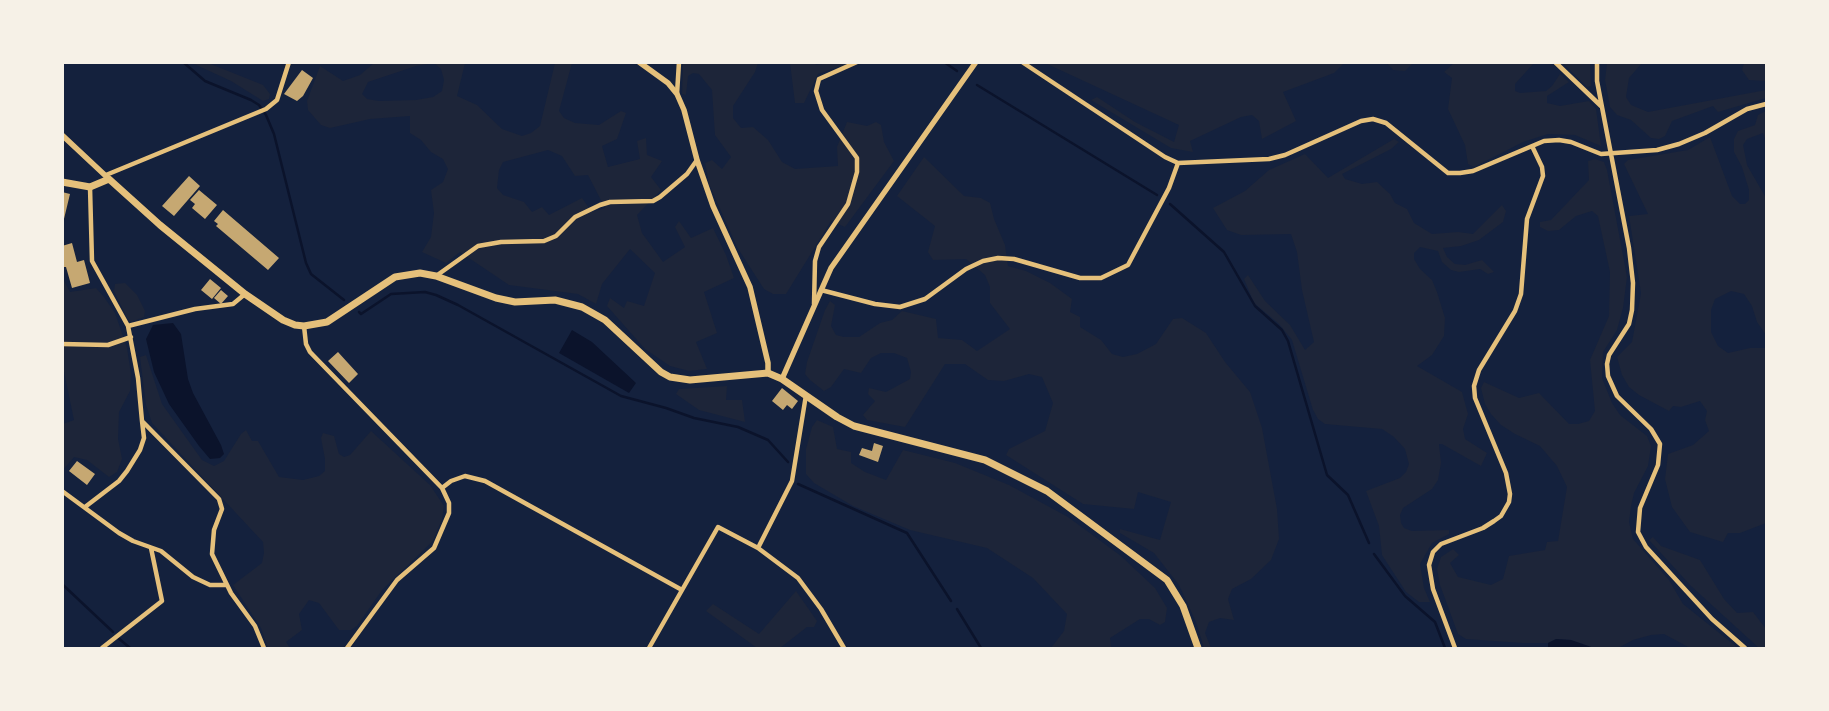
<!DOCTYPE html>
<style>
body{margin:0}
#map{position:relative;width:1829px;height:711px;overflow:hidden;background:#14213d;font-family:Lato,sans-serif}
canvas{display:block}
.frame{position:absolute;inset:0;border:64px solid #f6f1e7;pointer-events:none}
</style>
<div id="map">
<canvas width="1829" height="711"></canvas>
<div class="frame"></div>
</div>
<script>
const context = document.querySelector('canvas').getContext('2d');
context.lineJoin = 'round';
function fill(path, color) {
  context.fillStyle = color;
  context.fill(path, 'evenodd');
}
function toPath(rows) {
  const path = new Path2D();
  for (const r of rows) {
    path.moveTo(r[0], r[1]);
    for (let i = 2; i < r.length; i += 2) path.lineTo(r[i], r[i + 1]);
  }
  return path;
}
function stroke(path, color, width, dash) {
  context.strokeStyle = color;
  context.lineWidth = width;
  context.lineCap = dash ? 'butt' : 'round';
  context.setLineDash(dash || []);
  context.stroke(path);
}
const green = toPath([
 [192,63,208,63,263,85,270,94,269,99,263,101,231,81],
 [374,63,465,63,457,96,477,105,502,129,522,136,531,133,540,126,555,63,572,63,559,111,564,118,575,123,599,125,621,111,626,113,617,139,602,146,608,167,640,159,637,141,646,138,647,155,662,161,651,177,661,190,637,215,642,233,663,262,685,247,675,227,679,221,691,238,713,228,726,255,734,278,704,292,717,333,696,342,707,369,689,371,670,366,645,349,607,306,610,298,624,308,627,301,644,306,655,273,630,249,602,284,596,304,578,294,509,285,460,252,446,263,422,252,431,237,434,213,431,190,443,182,448,169,443,159,431,152,421,140,410,133,410,116,370,119,330,128,321,125,308,110,307,101,320,66,343,81,360,75],
 [434,63,441,69,444,80,442,91,433,97,416,100,379,101,367,99,362,94,368,82,416,66],
 [548,150,562,156,575,176,588,175,605,208,592,212,582,198,549,215,542,207,532,212,524,202,503,195,497,188,499,170,503,162],
 [683,63,758,63,755,72,733,106,733,118,741,128,753,127,768,140,782,162,795,169,838,166,837,147,847,122,867,126,876,122,881,125,884,142,894,161,845,227,831,221,786,294,773,294,764,289,737,247,709,184,705,163,712,160,722,169,731,157,715,135,712,90,699,74,693,73,688,76,686,95,682,94],
 [790,63,815,63,816,65,828,63,849,63,818,74,804,103,795,103],
 [1045,63,1350,63,1343,64,1334,73,1283,92,1296,121,1262,139,1259,121,1252,115,1241,117,1190,141,1193,152,1171,148,1091,100,1097,97,1135,122,1174,142,1179,125],
 [1387,63,1413,63,1405,71,1393,70],
 [1454,63,1534,63,1515,84,1515,91,1520,93,1546,91,1552,86,1560,74,1569,82,1547,96,1547,103,1560,106,1589,101,1596,109,1601,146,1575,135,1548,134,1523,142,1474,167,1468,164,1465,145,1448,109,1452,78,1444,72],
 [1563,63,1590,63,1591,86,1587,87],
 [1607,63,1642,63,1629,78,1626,97,1631,105,1648,112,1766,90,1766,98,1718,112,1713,106,1672,121,1665,136,1659,139,1651,138,1631,120,1617,115,1610,107,1605,80],
 [1744,63,1766,63,1766,81,1749,80,1742,70],
 [1766,111,1766,141,1763,133,1747,139,1743,145,1747,165,1766,198,1766,335,1757,322,1752,306,1744,294,1731,291,1715,299,1711,310,1711,332,1718,346,1728,353,1750,348,1766,348,1766,523,1740,533,1728,533,1723,542,1690,532,1672,507,1665,479,1668,454,1693,445,1709,431,1705,420,1707,411,1700,401,1681,407,1673,406,1669,411,1639,395,1629,387,1622,375,1617,357,1632,342,1641,293,1629,216,1648,214,1624,164,1628,160,1688,150,1710,137,1732,196,1740,204,1745,204,1749,200,1749,190,1742,167,1734,152,1734,139,1738,131,1755,125,1758,115],
 [1394,139,1399,142,1391,149,1342,174,1345,179,1362,184,1377,182,1390,194,1395,203,1407,209,1414,223,1432,234,1458,232,1473,234,1502,205,1506,211,1503,222,1479,240,1461,246,1443,248,1447,257,1455,264,1465,265,1482,260,1494,272,1488,274,1480,269,1459,272,1451,270,1442,262,1438,251,1420,247,1414,253,1414,259,1420,269,1432,280,1437,292,1445,318,1444,336,1432,355,1417,366,1462,392,1468,414,1463,429,1465,439,1487,453,1481,466,1442,444,1439,444,1441,463,1438,480,1432,489,1403,508,1400,515,1401,523,1404,528,1412,531,1449,530,1449,534,1432,543,1420,564,1424,588,1430,602,1419,602,1406,592,1382,555,1379,526,1366,491,1400,478,1406,472,1409,464,1405,449,1394,437,1382,429,1325,424,1318,419,1313,410,1292,340,1279,324,1254,303,1244,279,1248,275,1265,301,1290,325,1305,350,1314,342,1302,290,1297,252,1291,234,1241,235,1227,230,1213,208,1245,191,1269,170,1305,154,1328,178],
 [924,157,964,196,981,198,990,203,994,219,1005,245,1008,266,1026,271,1050,283,1072,299,1070,312,1080,317,1080,327,1101,340,1112,354,1123,357,1137,354,1156,344,1173,319,1182,318,1206,333,1225,362,1250,392,1262,428,1277,509,1279,539,1271,560,1251,579,1232,589,1228,599,1234,620,1220,618,1209,622,1205,633,1211,648,1204,648,1196,622,1179,585,1154,553,1120,533,1120,529,1160,540,1171,502,1138,492,1134,509,1083,504,1006,455,1009,449,1045,431,1053,403,1042,377,1029,374,1004,381,988,380,965,364,945,364,905,427,867,420,863,415,875,401,868,394,869,388,886,392,910,379,911,372,907,358,894,353,881,353,871,358,861,373,844,369,831,387,824,391,810,380,805,374,807,362,825,310,830,301,835,305,831,326,836,335,844,337,859,337,880,323,892,320,902,311,936,319,938,338,962,340,977,351,1010,329,990,303,990,287,985,275,966,259,933,260,928,252,935,226,897,196],
 [1595,159,1604,162,1607,170,1627,277,1623,308,1617,330,1603,352,1602,378,1612,403,1620,415,1647,436,1651,446,1648,466,1634,493,1631,506,1629,522,1633,539,1669,580,1683,604,1738,648,1690,648,1664,634,1651,635,1633,640,1618,648,1594,648,1571,640,1556,639,1548,643,1522,643,1466,639,1458,634,1440,585,1437,569,1441,557,1453,549,1459,555,1450,563,1458,577,1491,585,1503,579,1509,556,1545,550,1547,542,1558,541,1567,487,1557,466,1540,446,1515,434,1501,425,1491,414,1485,404,1481,388,1484,382,1519,398,1539,393,1569,424,1578,424,1589,421,1595,411,1590,360,1609,316,1610,272,1598,216,1592,211,1576,216,1559,230,1548,231,1540,227,1540,222,1551,220,1589,180,1588,161],
 [62,277,70,292,96,288,104,297,115,313,127,348,131,374,130,391,119,412,118,439,122,459,117,472,109,477,87,460,74,457,63,470,63,424,74,420,63,367],
 [125,283,137,295,145,311,144,317,131,322,127,318,114,291,115,284],
 [146,355,162,404,202,460,214,466,224,461,241,434,246,430,252,441,258,441,279,477,303,480,319,476,325,471,325,459,321,438,323,433,334,436,339,454,344,457,350,455,371,431,430,485,444,506,442,519,433,541,382,590,357,626,351,630,339,630,319,603,309,600,299,614,302,630,286,642,290,648,268,648,261,628,233,585,262,563,264,553,263,542,152,423,146,405,140,357],
 [727,386,726,400,742,400,745,422,699,410,676,394,679,389],
 [817,420,833,427,837,449,851,452,851,463,865,472,886,480,903,450,955,463,1009,485,1068,517,1121,556,1155,588,1167,608,1165,622,1160,625,1149,619,1140,619,1110,638,1111,648,1051,648,1064,631,1067,614,1033,578,987,548,910,530,853,506,814,483,806,474,806,449,812,427],
 [1653,537,1661,546,1700,560,1724,599,1737,613,1753,612,1766,629,1766,648,1759,648,1691,586,1649,540],
 [796,591,817,621,814,627,807,627,780,648,757,648,706,611,713,604,759,634]
]);
const water = toPath([
 [173,323,181,334,188,379,193,393,221,445,224,454,220,458,210,459,199,446,169,404,154,372,146,339,153,325],
 [572,330,592,342,636,383,629,393,559,353],
 [1556,639,1571,640,1594,648,1608,648,1548,648,1548,643]
]);
const stream = toPath([
 [183,62,205,81,251,100,259,105,266,115,274,134,306,263,311,274,344,300],
 [944,62,957,71],
 [977,85,1157,195],
 [1170,204,1224,252,1255,306,1282,330,1288,341,1327,475,1348,495,1369,543],
 [359,312,361,314,391,294,425,292,436,295,458,305,621,396,666,408,694,418,738,427,768,440,788,462],
 [798,484,907,533,951,601],
 [1374,554,1405,596,1435,622,1445,648],
 [62,584,113,632],
 [957,609,981,648],
 [117,637,130,648]
]);
const building = toPath([
 [302,70,313,78,303,96,297,101,284,94],
 [189,176,200,186,174,216,162,206],
 [199,190,217,205,205,219,192,208,195,204,190,200],
 [62,192,70,194,63,223,62,223],
 [223,210,279,258,268,270,216,226,218,224,214,221],
 [72,243,77,262,84,260,90,283,72,288,66,267,63,267,62,265,62,246],
 [210,279,221,288,212,299,201,290],
 [221,290,228,296,221,304,214,298],
 [338,352,358,374,349,383,328,361],
 [782,388,798,401,792,409,787,405,783,410,772,401],
 [874,443,883,446,878,462,859,455,862,448,872,451],
 [77,461,95,474,87,485,69,471]
]);
const minor = toPath([
 [1022,62,1165,157,1178,163,1269,159,1285,155,1361,121,1373,119,1386,123,1448,173,1460,173,1473,171,1544,141,1559,140,1571,142,1601,154,1657,150,1679,144,1705,133,1747,109,1766,104],
 [1555,62,1601,106],
 [1597,62,1597,81,1629,248,1633,283,1632,310,1629,324,1609,355,1607,364,1608,376,1617,396,1651,429,1660,444,1658,465,1640,508,1638,532,1646,547,1712,619,1745,648],
 [677,94,679,62],
 [106,175,266,109,277,100,289,62],
 [90,187,92,261,128,326],
 [436,276,478,246,501,242,544,241,556,236,575,217,600,205,610,202,653,201,660,197,687,174,697,160],
 [821,290,875,304,900,307,925,299,966,269,983,261,998,258,1014,259,1080,278,1101,278,1128,265,1169,188,1178,163],
 [245,294,233,304,195,309,128,326,138,378,142,421,219,499,222,509,214,530,212,554,231,593,255,626,264,648],
 [814,304,815,261,819,247,848,204,857,172,857,158,822,110,816,91,819,79,857,62],
 [304,326,306,344,310,352,442,488,449,503,449,513,434,548,397,580,347,648],
 [62,344,108,345,131,337],
 [442,488,451,481,465,476,485,481,682,590],
 [62,491,119,533,133,541,161,551,193,577,210,585,227,585],
 [85,507,119,481,127,471,140,450,144,438,142,421],
 [758,548,792,481,806,395],
 [102,648,162,601,151,548],
 [649,648,718,527,758,548,798,578,821,609,844,648],
 [1455,648,1433,589,1429,565,1433,552,1441,544,1483,528,1494,521,1501,516,1509,502,1510,494,1506,473,1475,398,1474,386,1479,370,1515,311,1521,294,1527,219,1543,176,1542,167,1532,146]
]);
const tertiary = toPath([
 [639,62,668,83,677,94,684,110,697,160,713,206,750,287,768,363,768,373],
 [62,135,109,179],
 [782,379,831,268,976,62]
]);
const primary = toPath([
 [62,182,90,187,109,179,160,225,245,294,283,320,295,325,304,326,327,322,395,277,420,273,436,276,496,298,515,302,555,300,582,307,605,320,661,372,670,377,690,380,768,373,782,379,837,417,854,426,985,460,1047,491,1167,580,1183,606,1198,648]
]);
fill(green, '#1d2539');
fill(water, '#0b132b');
stroke(stream, '#0b132b', 2.5);
fill(building, '#c6a872');
stroke(minor, '#e5c07b', 4.5);
stroke(tertiary, '#e5c07b', 5.5);
stroke(primary, '#e5c07b', 7);
</script>
